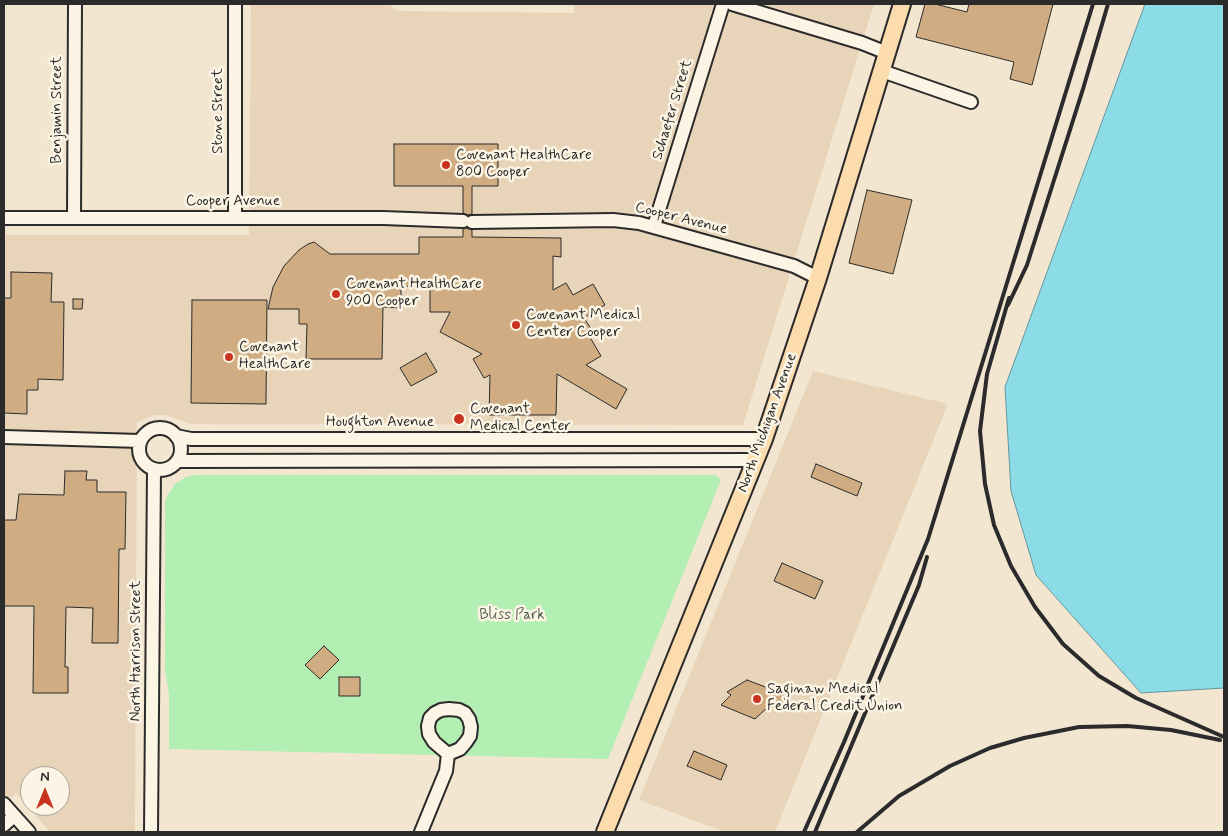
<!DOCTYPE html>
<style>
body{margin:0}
#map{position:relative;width:1228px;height:836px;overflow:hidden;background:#f3e6d1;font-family:Mynerve,sans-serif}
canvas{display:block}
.frame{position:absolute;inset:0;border:5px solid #2b2b2b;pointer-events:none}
.north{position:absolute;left:20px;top:766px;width:50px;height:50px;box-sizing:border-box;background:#fcf5e5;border:1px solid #a8a49b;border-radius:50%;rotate:0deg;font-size:14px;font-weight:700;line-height:20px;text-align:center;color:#2b2b2b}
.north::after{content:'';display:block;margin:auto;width:18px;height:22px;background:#c8321e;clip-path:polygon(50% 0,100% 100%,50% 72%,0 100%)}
</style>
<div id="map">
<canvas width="1228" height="836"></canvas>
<div class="frame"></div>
<div class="north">N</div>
</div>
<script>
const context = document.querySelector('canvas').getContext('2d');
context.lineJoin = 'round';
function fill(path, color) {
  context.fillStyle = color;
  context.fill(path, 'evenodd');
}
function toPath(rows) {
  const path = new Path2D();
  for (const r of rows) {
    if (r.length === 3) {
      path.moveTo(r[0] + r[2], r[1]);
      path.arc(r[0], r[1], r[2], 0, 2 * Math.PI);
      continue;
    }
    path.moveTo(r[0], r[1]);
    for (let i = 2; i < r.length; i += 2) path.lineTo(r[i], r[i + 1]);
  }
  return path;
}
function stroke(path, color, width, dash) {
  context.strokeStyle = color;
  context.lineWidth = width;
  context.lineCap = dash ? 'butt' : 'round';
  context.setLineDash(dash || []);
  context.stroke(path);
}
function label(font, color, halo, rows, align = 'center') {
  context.font = font + ' Mynerve,sans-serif';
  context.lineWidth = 5;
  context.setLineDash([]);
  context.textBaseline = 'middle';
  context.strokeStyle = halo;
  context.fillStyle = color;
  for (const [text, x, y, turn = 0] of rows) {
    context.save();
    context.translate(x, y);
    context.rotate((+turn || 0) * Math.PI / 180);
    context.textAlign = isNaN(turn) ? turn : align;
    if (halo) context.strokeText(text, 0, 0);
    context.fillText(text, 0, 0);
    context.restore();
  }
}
const built = toPath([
 [251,4,389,4,395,10,402,11,574,13,574,4,874,4,743,425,191,424,165,415,155,415,137,422,135,832,50,832,16,793,4,804,4,235,249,235],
 [30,776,60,776,60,806,30,806],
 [813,371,948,404,775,832,725,832,639,800]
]);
const green = toPath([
 [195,475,716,475,721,480,608,759,169,749,169,694,165,670,165,502,167,496,175,484,186,477]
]);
const water = toPath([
 [1145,4,1224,4,1224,688,1141,693,1036,575,1011,491,1005,387,1145,4]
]);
const building = toPath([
 [925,4,935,4,967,12,969,4,1053,4,1032,85,1010,79,1014,62,916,37,925,4],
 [394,144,498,144,498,186,472,186,472,214,468,215,463,213,463,186,394,186,394,144],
 [867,190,912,200,893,274,849,263,867,190],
 [467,228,472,230,472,237,561,238,561,257,553,256,553,290,566,283,573,295,593,284,605,305,584,318,593,332,588,334,601,356,586,365,627,389,616,409,557,374,556,415,489,415,490,375,484,378,473,359,482,354,440,332,450,312,430,312,430,287,401,286,401,308,383,307,382,359,306,359,307,324,299,324,299,309,268,309,273,287,284,266,299,250,308,244,314,242,330,254,419,254,419,237,463,237,463,229,467,228],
 [11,272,52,273,51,302,64,302,63,380,38,379,38,390,27,390,27,414,4,413,4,298,11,298,11,272],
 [73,299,83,299,82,309,73,309,73,299],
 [192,300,267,300,266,404,191,403,192,300],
 [426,353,437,372,411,386,400,368,426,353],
 [816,464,862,483,857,496,811,477,816,464],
 [65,471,87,471,86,480,97,480,97,492,126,492,125,549,119,549,118,643,92,643,93,608,66,607,65,667,68,667,68,693,33,693,34,606,4,606,4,520,16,520,19,494,64,495,65,471],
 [782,563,823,581,815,599,774,581,782,563],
 [324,646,339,660,320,679,305,665,324,646],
 [339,677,360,677,360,696,339,696,339,677],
 [747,680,784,694,782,697,790,700,780,710,770,705,755,719,721,705,731,695,727,692,747,680],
 [694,751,727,765,721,780,687,766,694,751]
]);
const minor = toPath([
 [235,4,235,218],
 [732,4,862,43,887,53],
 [882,71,971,102],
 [74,217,75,4],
 [4,218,383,218,463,221],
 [472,222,613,220,639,223,794,266,818,278],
 [654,226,723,4],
 [160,449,21],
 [176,436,191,439,764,439],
 [4,437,140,441],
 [178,461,756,460],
 [449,709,459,710,465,713,469,719,471,727,470,736,466,742,460,749,448,754,434,742,429,734,428,726,430,718,435,713,441,710,449,709],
 [4,804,29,832],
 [4,825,14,816],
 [151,832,154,470],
 [421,832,446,771,448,754]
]);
const major = toPath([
 [605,832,764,439,818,278,902,4]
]);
const rail = toPath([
 [1009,298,987,374,980,431,985,484,994,525,1011,566,1035,607,1063,644,1099,676,1136,698,1224,737],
 [1008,305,1027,265,1083,89,1108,4],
 [804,832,844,742,928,539,1093,4],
 [815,832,919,585,927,557],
 [857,832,899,796,950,766,990,748,1024,738,1079,727,1127,726,1171,730,1220,740]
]);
const markers = [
 [446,165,5,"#c8321e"],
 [336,294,5,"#c8321e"],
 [516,325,5,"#c8321e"],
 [229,357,5,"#c8321e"],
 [459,419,6,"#c8321e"],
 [757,699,5,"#c8321e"]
];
const streetNames = [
 ["Benjamin Street",58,110,-90],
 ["Schaefer Street",673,110,-73],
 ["Stone Street",219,111,-90],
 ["Cooper Avenue",233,202],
 ["Cooper Avenue",681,219,14],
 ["Houghton Avenue",380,423],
 ["North Michigan Avenue",768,423,-70],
 ["North Harrison Street",137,651,-90]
];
const poiNames = [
 ["Covenant HealthCare",456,156],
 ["800 Cooper",456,173],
 ["Covenant HealthCare",346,285],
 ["900 Cooper",346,302],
 ["Covenant Medical",526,316],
 ["Center Cooper",526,333],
 ["Covenant",239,348],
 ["HealthCare",239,365],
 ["Covenant",470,410],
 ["Medical Center",470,427],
 ["Saginaw Medical",767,690],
 ["Federal Credit Union",767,707]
];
const parkNames = [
 ["Bliss Park",512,616]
];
fill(built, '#e8d5b9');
fill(green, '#b3eeb3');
fill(water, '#8cdce7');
stroke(water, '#65959c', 1);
fill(building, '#d0ac82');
stroke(building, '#2b2b2b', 1);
stroke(minor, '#2b2b2b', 16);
stroke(major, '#2b2b2b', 20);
stroke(minor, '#fcf5e5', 12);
stroke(major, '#fcdcac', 16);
stroke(rail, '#2b2b2b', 4);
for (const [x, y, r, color] of markers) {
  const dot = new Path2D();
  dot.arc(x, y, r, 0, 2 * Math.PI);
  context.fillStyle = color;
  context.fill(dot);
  stroke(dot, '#fcf5e5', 2);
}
label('15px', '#2b2b2b', '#fcf5e5', streetNames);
label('15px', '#2b2b2b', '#fcf5e5', poiNames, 'left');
label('15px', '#4d5c4d', '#fcf5e5', parkNames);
</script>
